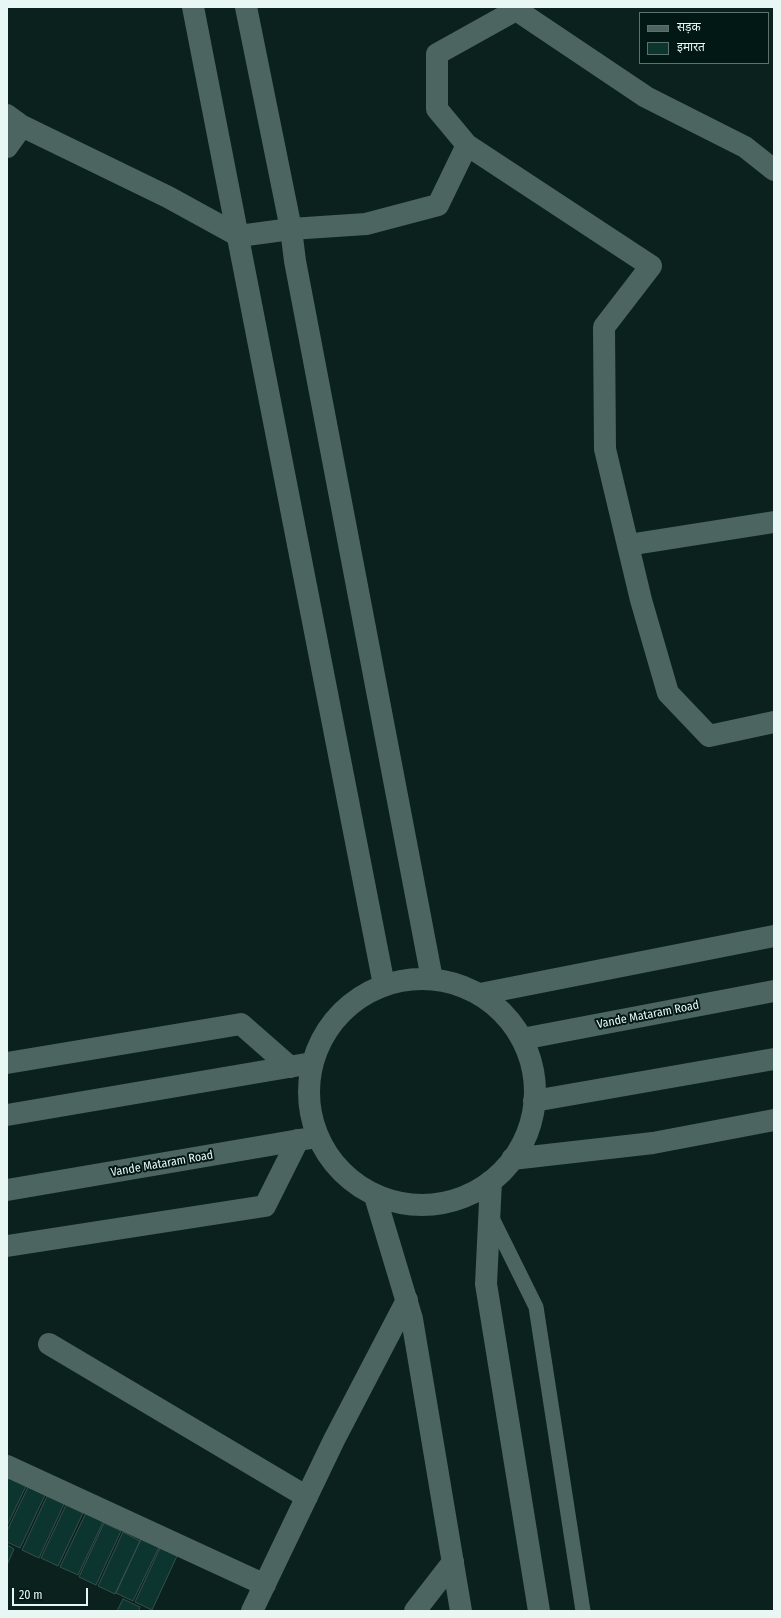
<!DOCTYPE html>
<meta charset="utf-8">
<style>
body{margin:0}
#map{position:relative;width:781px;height:1618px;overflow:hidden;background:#0a211e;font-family:"Fira Sans Condensed","Noto Sans Devanagari",sans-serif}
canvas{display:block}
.frame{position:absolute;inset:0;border:8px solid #e9f7f4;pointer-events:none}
.legend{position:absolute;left:639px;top:12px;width:130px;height:52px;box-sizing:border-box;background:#021815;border:1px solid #5e716e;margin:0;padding:5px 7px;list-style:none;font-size:12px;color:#e9f7f4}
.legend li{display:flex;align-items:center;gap:8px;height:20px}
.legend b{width:20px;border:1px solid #5e716e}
.scale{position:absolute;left:12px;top:1588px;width:76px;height:18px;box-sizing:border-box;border:2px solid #e9f7f4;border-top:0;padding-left:5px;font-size:12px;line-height:14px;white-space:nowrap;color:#e9f7f4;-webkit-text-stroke:3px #021815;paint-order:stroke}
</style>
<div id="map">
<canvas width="781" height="1618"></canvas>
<div class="frame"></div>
<ul class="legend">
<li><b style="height:5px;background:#4c6561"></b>सड़क</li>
<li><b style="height:11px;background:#0c3530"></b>इमारत</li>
</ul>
<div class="scale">20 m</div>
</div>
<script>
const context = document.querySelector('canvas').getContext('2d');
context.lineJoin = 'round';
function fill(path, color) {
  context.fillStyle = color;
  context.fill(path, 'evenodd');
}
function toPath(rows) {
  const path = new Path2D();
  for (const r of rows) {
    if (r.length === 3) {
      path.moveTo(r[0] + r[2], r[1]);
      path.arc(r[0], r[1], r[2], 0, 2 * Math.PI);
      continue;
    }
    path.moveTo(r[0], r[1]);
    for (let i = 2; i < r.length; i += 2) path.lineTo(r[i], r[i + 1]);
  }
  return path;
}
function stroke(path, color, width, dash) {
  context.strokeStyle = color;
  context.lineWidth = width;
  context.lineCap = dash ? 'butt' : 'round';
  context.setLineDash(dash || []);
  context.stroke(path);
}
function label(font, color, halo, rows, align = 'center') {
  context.font = font + ' "Fira Sans Condensed",sans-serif';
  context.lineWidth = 4;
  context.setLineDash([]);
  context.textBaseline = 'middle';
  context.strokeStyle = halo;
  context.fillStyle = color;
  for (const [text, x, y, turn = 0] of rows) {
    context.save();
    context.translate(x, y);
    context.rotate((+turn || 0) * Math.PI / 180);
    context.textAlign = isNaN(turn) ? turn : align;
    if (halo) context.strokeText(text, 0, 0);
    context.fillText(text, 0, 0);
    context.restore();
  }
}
const building = toPath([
 [9,1478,26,1486,7,1526,7,1481,9,1478],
 [28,1487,45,1495,20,1548,7,1542,7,1531,28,1487],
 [47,1496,64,1504,39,1558,22,1550,47,1496],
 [66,1505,83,1513,58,1566,41,1558,66,1505],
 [86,1513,103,1522,78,1575,60,1567,86,1513],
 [104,1523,121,1531,96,1585,79,1577,104,1523],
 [123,1532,140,1541,115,1594,98,1586,123,1532],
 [141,1539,159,1547,133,1601,116,1593,141,1539],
 [7,1545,14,1549,7,1565,7,1545],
 [160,1548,177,1556,152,1610,135,1602,160,1548],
 [123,1599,140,1607,139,1611,117,1611,123,1599]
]);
const lane = toPath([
 [490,1214,536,1307,583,1611]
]);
const street = toPath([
 [512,7,646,97,745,147,774,170],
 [7,115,22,126,168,197,239,236,291,229,366,224,438,205,467,145,651,266,604,327,605,449,641,600,668,693,709,736,774,722],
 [467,145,437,109,437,54,516,10],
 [7,147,22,126],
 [628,545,774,522],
 [7,1246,265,1206,298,1140],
 [49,1344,307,1497],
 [7,1466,265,1585],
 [252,1611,334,1440,407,1300],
 [415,1611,453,1562]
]);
const secondary = toPath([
 [193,7,384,985],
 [246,7,291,229,295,261,432,979],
 [422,1092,113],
 [480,994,774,936],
 [522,1039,774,991],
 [7,1063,241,1024,290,1067],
 [534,1101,774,1059],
 [7,1115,312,1063],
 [512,1159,653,1143,774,1120],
 [491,1181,486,1284,539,1611],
 [7,1190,317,1137],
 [375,1196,412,1319,461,1611]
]);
const streetNames = [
 ["Vande Mataram Road",648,1015,-11],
 ["Vande Mataram Road",162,1164,-10]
];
fill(building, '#0c3530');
stroke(building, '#374f4b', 1);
stroke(lane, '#4c6561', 15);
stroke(street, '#4c6561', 22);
stroke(secondary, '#4c6561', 22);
label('12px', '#e9f7f4', '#021815', streetNames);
</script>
